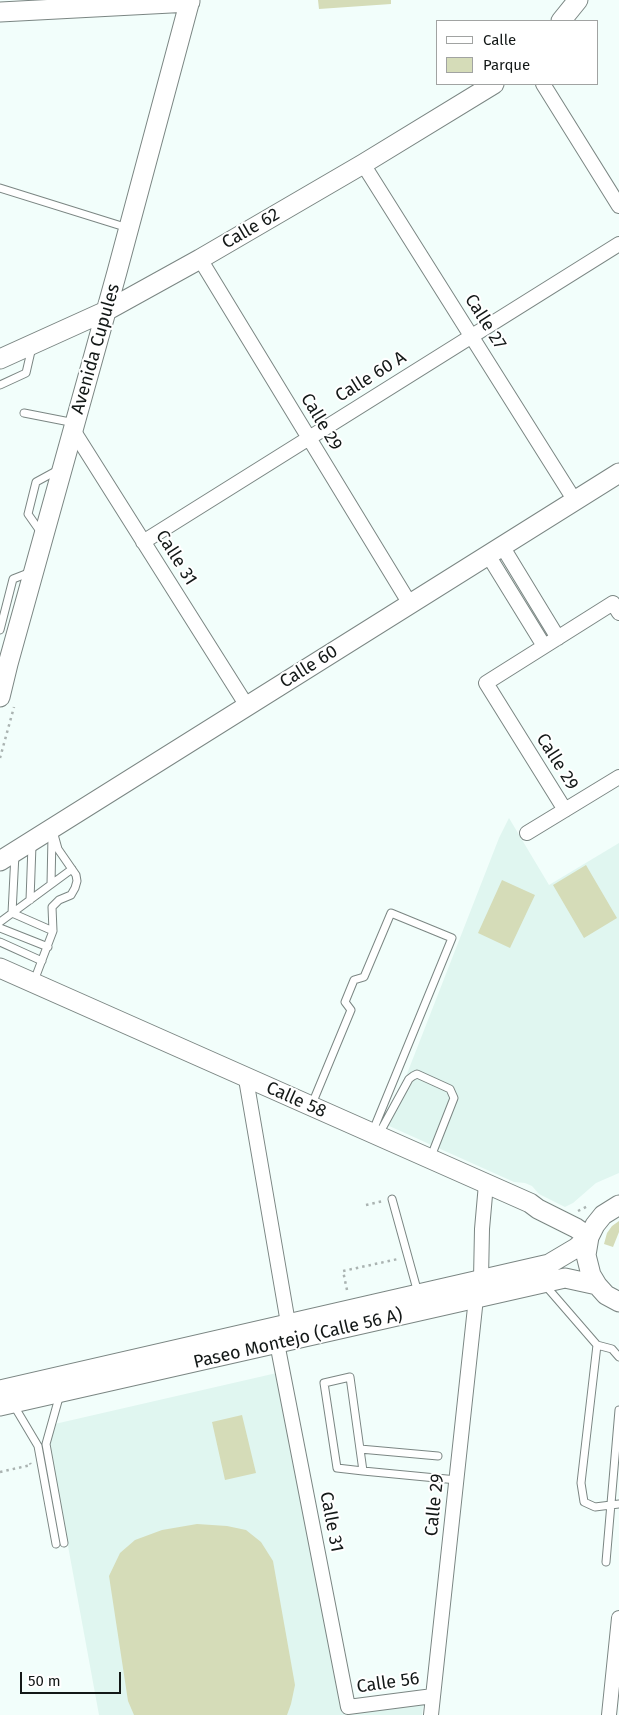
<!DOCTYPE html>
<style>
body{margin:0}
#map{position:relative;width:619px;height:1715px;overflow:hidden;background:#f2fefb;font-family:"Fira Sans",sans-serif}
canvas{display:block}
.legend{position:absolute;left:436px;top:20px;width:162px;height:65px;box-sizing:border-box;background:#fff;border:1px solid #a1a3a2;margin:0;padding:6px 9px;list-style:none;font-size:15px;color:#131817}
.legend li{display:flex;align-items:center;gap:10px;height:25px}
.legend b{width:25px;border:1px solid #a1a3a2}
.scale{position:absolute;left:20px;top:1672px;width:101px;height:22px;box-sizing:border-box;border:2px solid #131817;border-top:0;padding-left:6px;font-size:15px;line-height:18px;white-space:nowrap;color:#131817;-webkit-text-stroke:4px #fff;paint-order:stroke}
</style>
<div id="map">
<canvas width="619" height="1715"></canvas>
<ul class="legend">
<li><b style="height:6px;background:#fff"></b>Calle</li>
<li><b style="height:14px;background:#d5dcb8"></b>Parque</li>
</ul>
<div class="scale">50 m</div>
</div>
<script>
const context = document.querySelector('canvas').getContext('2d');
context.lineJoin = 'round';
function fill(path, color) {
  context.fillStyle = color;
  context.fill(path, 'evenodd');
}
function toPath(rows) {
  const path = new Path2D();
  for (const r of rows) {
    path.moveTo(r[0], r[1]);
    for (let i = 2; i < r.length; i += 2) path.lineTo(r[i], r[i + 1]);
  }
  return path;
}
function stroke(path, color, width, dash) {
  context.strokeStyle = color;
  context.lineWidth = width;
  context.lineCap = dash ? 'butt' : 'round';
  context.setLineDash(dash || []);
  context.stroke(path);
}
function label(font, color, halo, rows, align = 'center') {
  context.font = font + ' "Fira Sans",sans-serif';
  context.lineWidth = 4;
  context.setLineDash([]);
  context.textBaseline = 'middle';
  context.strokeStyle = halo;
  context.fillStyle = color;
  for (const [text, x, y, turn = 0] of rows) {
    context.save();
    context.translate(x, y);
    context.rotate((+turn || 0) * Math.PI / 180);
    context.textAlign = isNaN(turn) ? turn : align;
    if (halo) context.strokeText(text, 0, 0);
    context.fillText(text, 0, 0);
    context.restore();
  }
}
const built = toPath([
 [509,818,549,885,619,843,619,1173,596,1183,573,1203,565,1207,539,1194,532,1186,525,1183,514,1182,387,1125,499,838],
 [281,1372,342,1713,419,1701,423,1705,422,1715,99,1715,46,1426]
]);
const green = toPath([
 [318,0,391,0,391,4,319,9],
 [586,865,617,918,584,938,553,885],
 [502,880,535,895,510,948,478,933],
 [619,1221,619,1232,613,1247,604,1244,607,1233,612,1226],
 [242,1415,256,1473,225,1480,212,1422],
 [197,1524,227,1526,246,1530,261,1542,273,1561,295,1685,291,1704,287,1715,134,1715,128,1701,109,1576,120,1553,135,1540,162,1530]
]);
const path = toPath([
 [0,758,14,707],
 [366,1205,383,1201],
 [578,1211,588,1206],
 [347,1290,343,1271,398,1259],
 [0,1472,31,1465,30,1463]
]);
const lane = toPath([
 [0,188,128,228],
 [0,385,26,373,32,347],
 [24,413,75,423],
 [42,534,28,514,36,482,58,470],
 [0,630,13,579,31,572],
 [15,854,12,913,53,931],
 [51,884,52,836],
 [30,900,32,845],
 [0,922,72,869],
 [0,928,48,947],
 [0,942,42,961],
 [34,981,53,931,52,907,59,900,71,895,75,888,77,881,76,875,58,849,53,831],
 [312,1104,351,1010,345,1002,354,980,364,977,391,913,452,938,372,1133],
 [379,1134,409,1079,413,1076,417,1074,450,1089,454,1098,430,1159],
 [392,1199,418,1293],
 [545,1285,597,1345,612,1349,619,1357],
 [597,1345,581,1483,584,1502,595,1507,619,1504],
 [60,1394,46,1444,64,1543],
 [13,1404,38,1446,56,1544],
 [360,1449,438,1456],
 [363,1471,350,1377,324,1383,337,1468,363,1471,457,1480],
 [606,1562,619,1410]
]);
const street = toPath([
 [543,84,619,206],
 [363,164,575,501],
 [200,259,410,604],
 [73,430,247,706],
 [143,542,619,244],
 [502,546,558,638],
 [488,555,544,646],
 [565,810,486,683,613,603,619,613],
 [527,833,619,777],
 [246,1079,288,1323],
 [481,1279,482,1229,486,1184],
 [277,1343,348,1707,433,1696],
 [431,1715,476,1298],
 [609,1715,619,1618]
]);
const secondary = toPath([
 [0,12,190,2],
 [561,21,578,0],
 [0,359,106,311,200,259,363,164,494,84],
 [0,697,8,664,117,272,190,0],
 [0,861,619,473],
 [0,968,530,1203,538,1209,576,1228,589,1237,576,1248,549,1264,0,1390],
 [619,1205,603,1215,595,1225,589,1237,586,1255,591,1275,597,1285,606,1295,619,1302],
 [0,1406,565,1278,597,1285]
]);
const streetNames = [
 ["Calle 62",251,229,-30],
 ["Calle 27",485,322,58],
 ["Avenida Cupules",96,349,-74],
 ["Calle 60 A",371,377,-32],
 ["Calle 29",321,422,59],
 ["Calle 31",176,558,58],
 ["Calle 60",309,667,-32],
 ["Calle 29",557,762,58],
 ["Calle 58",296,1100,24],
 ["Paseo Montejo (Calle 56 A)",298,1339,-13],
 ["Calle 29",435,1505,-84],
 ["Calle 31",331,1522,79],
 ["Calle 56",388,1683,-8]
];
fill(built, '#e0f6f0');
fill(green, '#d5dcb8');
stroke(lane, '#7b8683', 9);
stroke(street, '#7b8683', 16);
stroke(secondary, '#7b8683', 21);
stroke(path, '#aab3b1', 2.5, [2.5, 4]);
stroke(lane, '#fff', 7);
stroke(street, '#fff', 14);
stroke(secondary, '#fff', 19);
label('18px', '#131817', '#fff', streetNames);
</script>
